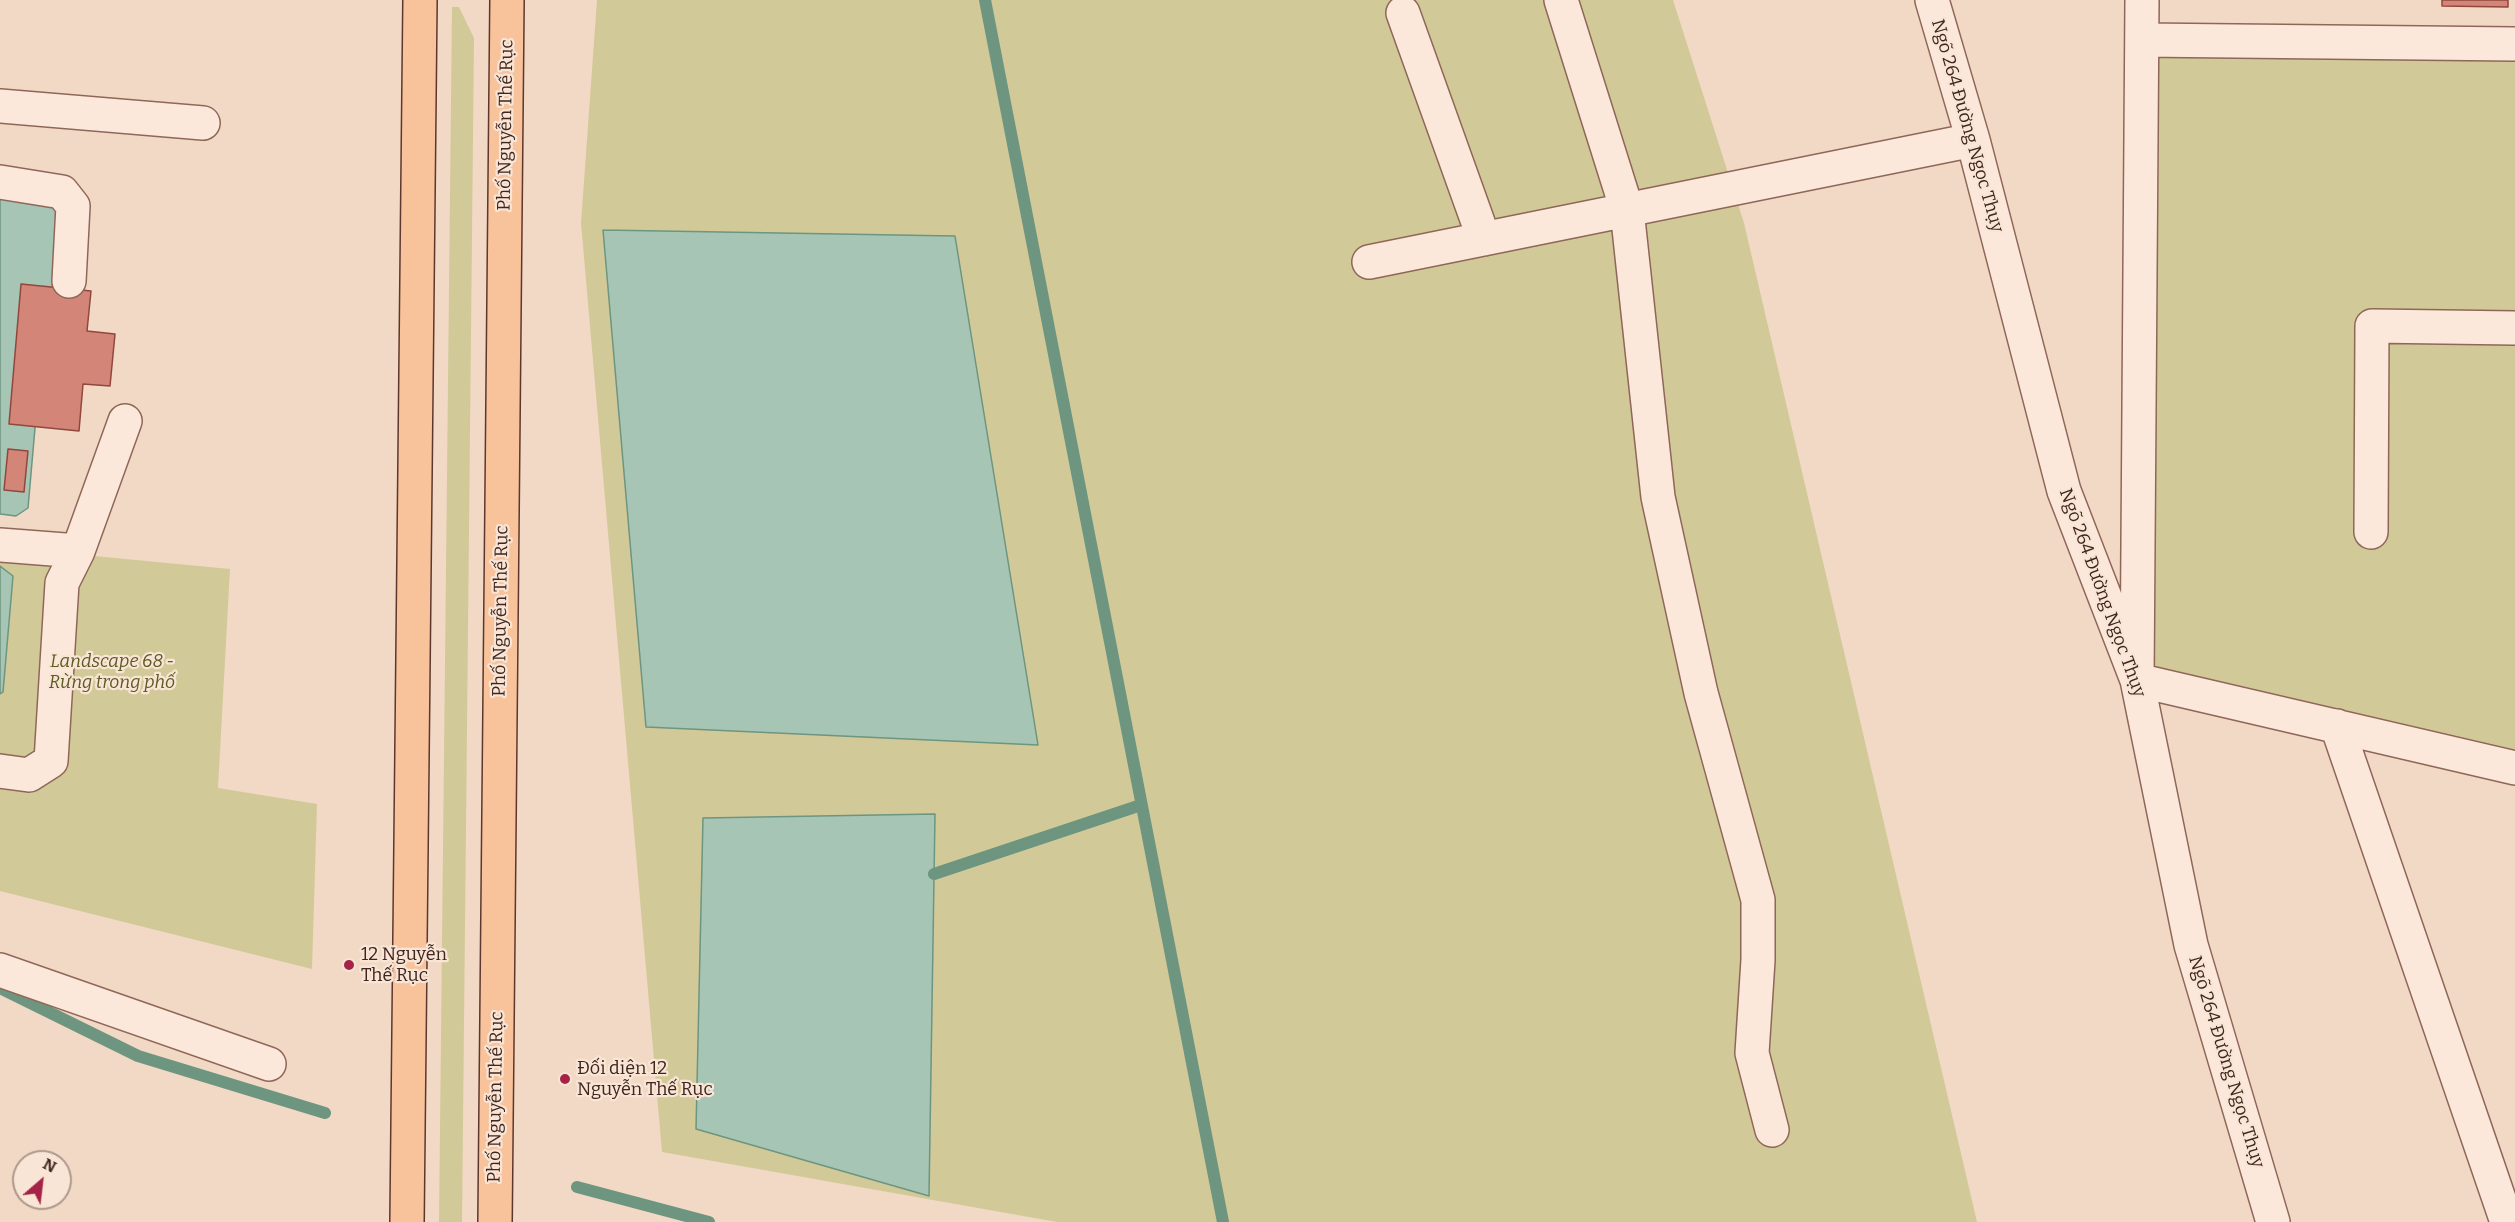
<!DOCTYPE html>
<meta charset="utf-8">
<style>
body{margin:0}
#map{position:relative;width:2515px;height:1222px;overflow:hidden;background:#f2d9c5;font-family:Bitter,serif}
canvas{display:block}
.north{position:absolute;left:12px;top:1150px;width:60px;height:60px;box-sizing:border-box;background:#f9e5d6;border:2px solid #ae988c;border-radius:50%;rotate:28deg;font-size:16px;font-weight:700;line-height:24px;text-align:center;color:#3e251e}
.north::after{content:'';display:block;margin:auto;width:21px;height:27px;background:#a42347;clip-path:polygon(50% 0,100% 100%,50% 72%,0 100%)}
</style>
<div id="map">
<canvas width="2515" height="1222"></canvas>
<div class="north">N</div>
</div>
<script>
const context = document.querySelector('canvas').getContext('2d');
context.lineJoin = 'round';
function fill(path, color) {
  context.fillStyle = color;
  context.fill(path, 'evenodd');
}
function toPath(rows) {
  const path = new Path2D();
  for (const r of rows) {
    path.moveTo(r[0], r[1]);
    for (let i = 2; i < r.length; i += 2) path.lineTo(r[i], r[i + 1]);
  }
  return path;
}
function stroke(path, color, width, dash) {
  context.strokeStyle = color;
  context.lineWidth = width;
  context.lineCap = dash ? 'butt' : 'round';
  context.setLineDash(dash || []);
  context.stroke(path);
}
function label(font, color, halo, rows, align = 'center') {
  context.font = font + ' Bitter,serif';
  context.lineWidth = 4.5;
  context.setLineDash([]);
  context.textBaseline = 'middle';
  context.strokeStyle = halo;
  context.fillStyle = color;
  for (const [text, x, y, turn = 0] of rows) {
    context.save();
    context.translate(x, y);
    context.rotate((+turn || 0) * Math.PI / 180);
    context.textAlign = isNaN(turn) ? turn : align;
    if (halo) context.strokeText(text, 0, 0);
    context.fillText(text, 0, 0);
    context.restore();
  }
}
const green = toPath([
 [597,0,1673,0,1744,223,1977,1222,1057,1222,662,1152,581,223],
 [452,7,459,7,474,38,462,1222,439,1222],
 [2142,40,2515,44,2515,775,2137,680],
 [0,547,230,569,218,788,317,804,312,969,0,891]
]);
const water = toPath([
 [0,189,50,198,61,215,35,428,28,508,16,516,0,514,0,189],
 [603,230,955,236,1038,745,646,727,603,230],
 [0,566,13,576,3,692,0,694,0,566],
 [935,814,929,1196,696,1129,703,818,935,814]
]);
const stream = toPath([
 [985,0,1223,1222],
 [934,874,1141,805],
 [0,988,138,1056,325,1113],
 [577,1187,709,1222]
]);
const building = toPath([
 [2442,0,2508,0,2508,7,2442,6,2442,0],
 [21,284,91,291,87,331,115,334,110,386,83,384,79,431,9,424,21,284],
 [8,449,28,451,24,492,4,490,8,449]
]);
const minor = toPath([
 [1561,0,1627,210,1658,497,1701,693,1758,900,1758,960,1752,1053,1772,1130],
 [1932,0,1973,140,2064,491,2137,680,2191,945,2273,1222],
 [2142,0,2137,680,2515,768],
 [1403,13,1484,239],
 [2142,40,2515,44],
 [0,106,203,123],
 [0,182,62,192,73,206,69,281],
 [1369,262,1973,140],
 [2371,532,2372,326,2515,328],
 [0,545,78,551,62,583,51,761,29,775,0,771],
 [78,551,125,421],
 [2337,726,2507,1222],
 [0,970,269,1064]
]);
const major = toPath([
 [407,1222,420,0],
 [495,1222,507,0]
]);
const markers = [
 [349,965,6,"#a42347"],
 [565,1079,6,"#a42347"]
];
const streetNames = [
 ["Phố Nguyễn Thế Rục",506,125,-89],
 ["Ngõ 264 Đường Ngọc Thụy",1967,126,74],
 ["Ngõ 264 Đường Ngọc Thụy",2102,593,70],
 ["Phố Nguyễn Thế Rục",501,611,-89],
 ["Ngõ 264 Đường Ngọc Thụy",2226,1062,73],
 ["Phố Nguyễn Thế Rục",496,1097,-89]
];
const parkNames = [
 ["Landscape 68 -",112,662],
 ["Rừng trong phố",112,683]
];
const poiNames = [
 ["12 Nguyễn",361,955],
 ["Thế Rục",361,976],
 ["Đối diện 12",577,1069],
 ["Nguyễn Thế Rục",577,1090]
];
fill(green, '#d2c998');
fill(water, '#a7c5b4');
stroke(water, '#6d9580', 1.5);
stroke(stream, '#6d9580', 12);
fill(building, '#d38678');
stroke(building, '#91473d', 1.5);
stroke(minor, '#8f6759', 36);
stroke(major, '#5d372d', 36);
stroke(minor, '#fce8da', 33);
stroke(major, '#f8c29b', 33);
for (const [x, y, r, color] of markers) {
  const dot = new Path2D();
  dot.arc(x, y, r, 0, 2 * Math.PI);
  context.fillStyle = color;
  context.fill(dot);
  stroke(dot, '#f9e5d6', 2);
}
label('18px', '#3e251e', '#f9e5d6', streetNames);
label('italic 18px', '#5c5b23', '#f9e5d6', parkNames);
label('18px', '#3e251e', '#f9e5d6', poiNames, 'left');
</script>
